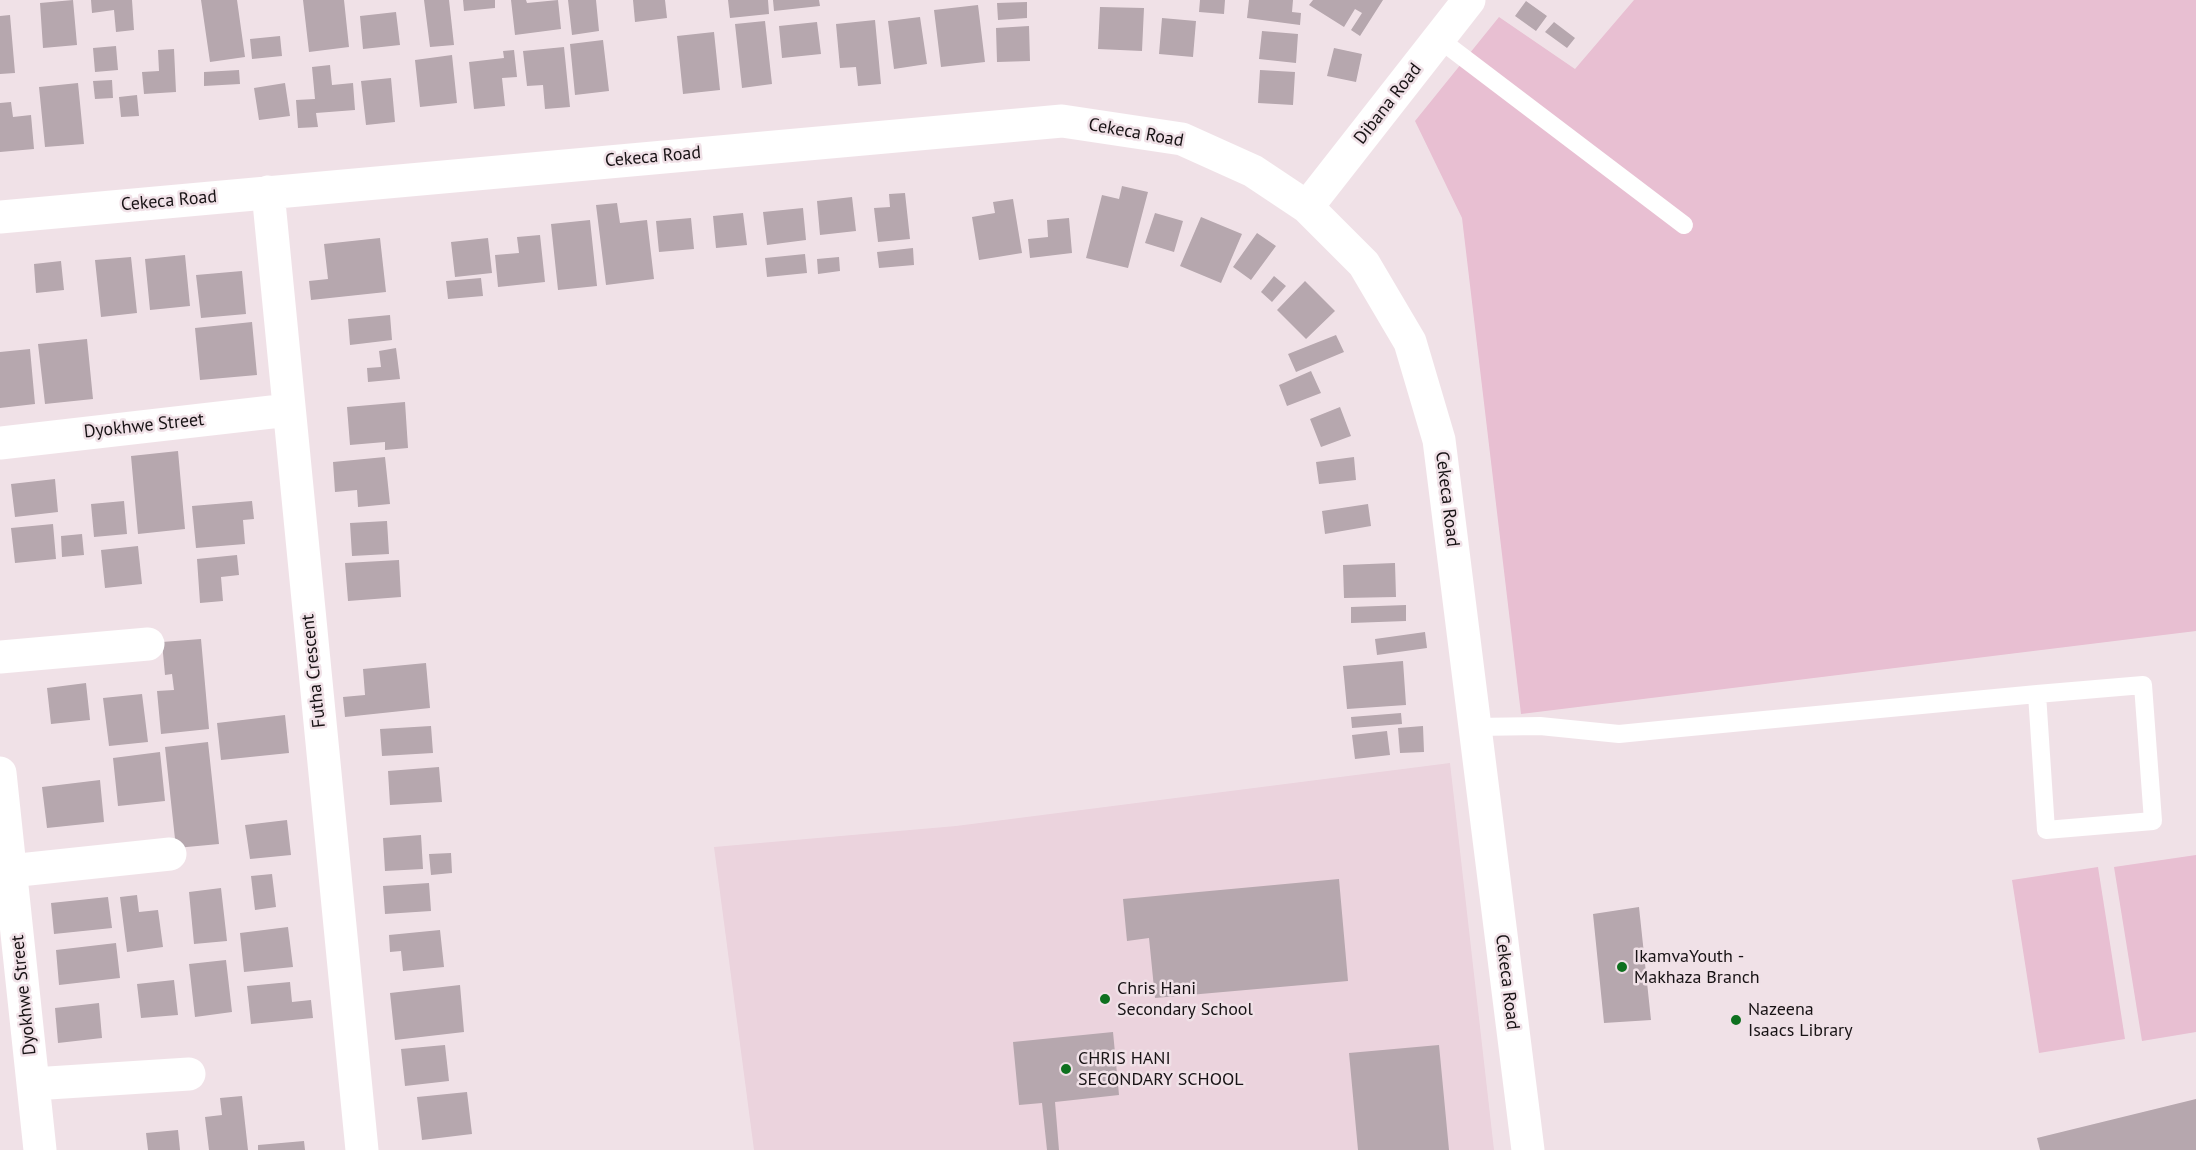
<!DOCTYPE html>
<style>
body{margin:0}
canvas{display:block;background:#f0e1e7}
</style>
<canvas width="2196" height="1150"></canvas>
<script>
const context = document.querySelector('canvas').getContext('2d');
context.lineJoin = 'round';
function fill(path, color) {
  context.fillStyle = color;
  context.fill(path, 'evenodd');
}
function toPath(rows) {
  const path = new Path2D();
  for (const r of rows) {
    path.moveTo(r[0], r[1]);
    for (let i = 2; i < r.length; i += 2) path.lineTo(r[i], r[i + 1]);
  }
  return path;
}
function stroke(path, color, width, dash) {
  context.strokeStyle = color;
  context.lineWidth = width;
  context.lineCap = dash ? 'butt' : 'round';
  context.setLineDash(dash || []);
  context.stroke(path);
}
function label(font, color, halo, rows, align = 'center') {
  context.font = font + ' "PT Sans",sans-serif';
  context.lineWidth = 5;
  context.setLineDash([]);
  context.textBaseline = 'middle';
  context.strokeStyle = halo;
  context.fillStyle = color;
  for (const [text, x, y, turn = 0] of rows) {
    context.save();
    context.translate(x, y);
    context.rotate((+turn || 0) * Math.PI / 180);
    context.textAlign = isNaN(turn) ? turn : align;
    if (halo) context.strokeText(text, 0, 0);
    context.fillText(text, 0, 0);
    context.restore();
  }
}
const built = toPath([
 [1450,763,1494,1150,754,1150,714,847,956,826]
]);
const green = toPath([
 [1634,0,2196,0,2196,631,1521,714,1462,218,1415,121,1499,17,1575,69],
 [2196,855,2196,1032,2142,1041,2114,867],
 [2098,867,2125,1039,2039,1053,2012,880]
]);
const building = toPath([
 [73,0,77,45,43,48,40,3],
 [91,0,132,0,134,30,116,32,114,10,92,13],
 [201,0,237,0,245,57,210,62],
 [303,0,344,0,349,47,309,52],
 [424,0,449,0,454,45,430,47],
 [463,0,495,0,495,8,464,11],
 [511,0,526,0,527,3,558,0,561,29,515,35],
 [568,0,596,0,599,31,572,35],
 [633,0,665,0,667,18,635,22],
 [728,0,768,0,769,14,730,18],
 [773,0,819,0,820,6,774,11],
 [1200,0,1225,0,1224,14,1199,12],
 [1249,0,1293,0,1292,12,1301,13,1300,25,1247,18],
 [1313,0,1383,0,1360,36,1351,30,1362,13,1355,9,1344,27,1309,5],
 [1526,1,1547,16,1536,31,1515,16],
 [1027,2,1027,18,998,20,997,3],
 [978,5,985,62,941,67,934,10],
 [1100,7,1144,8,1142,51,1098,49],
 [396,12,400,45,363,49,360,16],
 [10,15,15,73,0,74,0,16],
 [920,17,927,64,894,69,888,21],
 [1162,18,1196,21,1193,57,1159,54],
 [875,20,881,84,858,86,856,67,840,68,836,24],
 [765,21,772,84,742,88,735,24],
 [817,22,821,54,782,58,779,26],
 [1554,22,1575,38,1567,48,1545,32],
 [1029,26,1030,61,997,62,996,28],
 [1262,31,1298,34,1296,63,1259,59],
 [714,32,720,90,683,94,677,36],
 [280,36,282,56,252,59,250,39],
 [603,40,609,91,575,95,570,44],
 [116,46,118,70,95,72,93,48],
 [564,47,570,107,545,109,543,85,527,86,523,51],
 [1334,48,1362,54,1356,82,1327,76],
 [174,49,176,92,144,94,142,72,159,71,158,50],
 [514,50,517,77,502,78,505,106,474,109,469,62,504,58,503,51],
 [452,55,457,103,420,107,415,60],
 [330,65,332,85,353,83,355,110,316,113,318,127,298,128,296,100,315,99,312,67],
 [239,70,240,84,204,86,204,72],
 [1260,70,1295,72,1293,105,1258,103],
 [391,78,395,122,366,125,361,81],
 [112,80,113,98,95,99,93,81],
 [78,83,84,144,45,147,39,87],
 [285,83,290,116,259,120,254,88],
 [137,95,139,116,121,117,119,97],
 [11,102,13,117,31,115,34,149,0,152,0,103],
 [1122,186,1148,192,1128,268,1086,258,1102,195,1119,199],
 [905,193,910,239,878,242,874,208,890,207,889,194],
 [852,197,856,231,820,235,817,201],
 [1013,199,1022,253,979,260,972,217,995,213,993,202],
 [617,203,620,223,647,220,654,279,606,285,596,205],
 [803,208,806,240,767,245,763,212],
 [743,213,747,245,716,248,713,216],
 [1155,213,1183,221,1174,252,1145,243],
 [1201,217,1242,234,1221,283,1180,266],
 [691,218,694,249,659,252,656,221],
 [1069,218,1072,253,1030,258,1028,239,1048,237,1047,220],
 [590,220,597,286,558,290,551,224],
 [1257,233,1276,246,1251,280,1233,267],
 [540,235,545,282,498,287,495,255,519,253,517,237],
 [380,238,386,292,311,300,309,281,328,279,324,244],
 [488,238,492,273,455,277,451,242],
 [913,248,914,265,879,268,877,252],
 [805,254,807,273,767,277,765,258],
 [185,255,190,306,150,310,145,259],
 [131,257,137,313,101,317,95,260],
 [839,257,840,271,818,274,817,259],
 [61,261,64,290,36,293,34,264],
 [242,271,246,314,201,318,196,275],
 [1274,276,1286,286,1272,302,1261,292],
 [481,278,483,296,448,299,446,281],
 [1305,281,1335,311,1306,339,1277,310],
 [390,315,392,340,350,345,348,319],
 [252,322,257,375,200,380,195,328],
 [1336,335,1344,352,1296,372,1288,354],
 [87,339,93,399,45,404,38,344],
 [396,348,400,379,368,382,367,368,381,367,379,351],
 [30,349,35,404,0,408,0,352],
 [1311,371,1321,393,1287,406,1279,385],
 [405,402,408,448,385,450,385,442,350,445,347,407],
 [1340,407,1351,436,1321,447,1310,419],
 [178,451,185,529,138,534,131,456],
 [385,457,390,504,358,507,357,490,335,492,333,462],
 [1354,457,1356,480,1319,484,1316,462],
 [55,479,58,512,15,517,11,484],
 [124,501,127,534,94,537,91,504],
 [252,501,254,519,243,520,245,544,196,548,192,506],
 [1368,504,1371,526,1325,534,1322,511],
 [387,521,389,554,352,556,350,523],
 [53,524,56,559,15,563,11,528],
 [82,534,84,555,62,557,61,536],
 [138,546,142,584,105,588,101,550],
 [237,555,239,575,221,577,223,601,200,603,197,559],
 [399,560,401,597,348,601,345,563],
 [1395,563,1396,597,1344,598,1343,565],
 [1406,605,1406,621,1351,623,1351,607],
 [1425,632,1427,648,1377,655,1375,639],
 [201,639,209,729,161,734,157,691,174,690,172,674,165,675,162,642],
 [1403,661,1406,705,1347,709,1343,666],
 [426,663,430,708,345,717,343,697,365,695,363,669],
 [86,683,90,720,51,724,47,688],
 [142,694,148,742,109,746,103,698],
 [1401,713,1402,724,1352,728,1351,717],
 [285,715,289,753,221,760,217,723],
 [431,726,433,753,382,756,380,729],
 [1423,726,1424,752,1400,753,1398,728],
 [1387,731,1390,755,1355,759,1352,735],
 [208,742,219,844,176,848,165,747],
 [160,752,165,801,118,806,113,758],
 [439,767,442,802,390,805,388,771],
 [100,780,104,822,47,828,42,787],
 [287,820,291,855,250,859,245,825],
 [421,835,423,869,385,871,383,838],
 [451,853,452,873,431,875,429,854],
 [272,874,276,907,255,910,251,876],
 [1339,879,1348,981,1155,998,1149,938,1127,941,1123,899],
 [429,883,431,911,385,914,383,886],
 [221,888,227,941,194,944,189,892],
 [137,895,139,912,158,910,163,947,127,952,120,897],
 [108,897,112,928,54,934,51,903],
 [1639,907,1651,1020,1604,1023,1593,914],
 [288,927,293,967,244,972,240,933],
 [440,930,444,967,403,971,401,951,390,952,389,935],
 [116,943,120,978,59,985,56,950],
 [226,960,232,1012,195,1017,189,964],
 [174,980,178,1015,141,1018,137,984],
 [290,982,292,1002,311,1000,313,1018,251,1024,247,986],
 [460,985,464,1032,395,1040,390,993],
 [99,1003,102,1038,58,1043,55,1008],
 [1113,1032,1119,1095,1055,1102,1059,1150,1047,1150,1042,1103,1019,1105,1013,1042],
 [445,1045,449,1081,405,1086,401,1049],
 [1439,1045,1449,1150,1358,1150,1349,1053],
 [467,1092,472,1134,422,1140,417,1097],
 [242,1096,248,1150,209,1150,205,1117,222,1115,220,1098],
 [2196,1099,2196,1150,2040,1150,2037,1138],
 [178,1130,180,1150,148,1150,146,1133],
 [304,1141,305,1150,258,1150,258,1145]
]);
const service = toPath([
 [1439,39,1684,225],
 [1476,727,1540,726,1619,734,1659,730,2037,694,2143,685,2153,821,2046,830,2037,694]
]);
const minor = toPath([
 [268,192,362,1150],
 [1307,207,1469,0],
 [0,217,1062,121,1182,139,1253,171,1307,207,1364,264,1410,342,1439,440,1528,1150],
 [0,443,289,410],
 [0,657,148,644],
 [0,773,40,1150],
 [10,871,170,854],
 [33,1084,189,1074]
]);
const markers = [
 [1622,967,6,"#0e701f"],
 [1105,999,6,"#0e701f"],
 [1736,1020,6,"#0e701f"],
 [1066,1069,6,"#0e701f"]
];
const streetNames = [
 ["Dibana Road",1388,104,-52],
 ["Cekeca Road",1136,133,10],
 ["Cekeca Road",653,157,-5],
 ["Cekeca Road",169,201,-5],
 ["Dyokhwe Street",144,426,-6],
 ["Cekeca Road",1447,499,83],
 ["Futha Crescent",314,671,-96],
 ["Cekeca Road",1507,982,83],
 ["Dyokhwe Street",24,995,-96]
];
const poiNames = [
 ["IkamvaYouth -",1634,957],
 ["Makhaza Branch",1634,978],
 ["Chris Hani",1117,989],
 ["Secondary School",1117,1010],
 ["Nazeena",1748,1010],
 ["Isaacs Library",1748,1031],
 ["CHRIS HANI",1078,1059],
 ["SECONDARY SCHOOL",1078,1080]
];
fill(built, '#ebd3dd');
fill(green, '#e8bfd2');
fill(building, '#b6a7ae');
stroke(service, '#fff', 18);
stroke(minor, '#fff', 33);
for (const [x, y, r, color] of markers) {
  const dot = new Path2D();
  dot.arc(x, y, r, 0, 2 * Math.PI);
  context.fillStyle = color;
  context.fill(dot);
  stroke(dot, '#f0e1e7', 2);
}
label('18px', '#181315', '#f0e1e7', streetNames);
label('18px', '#181315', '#f0e1e7', poiNames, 'left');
</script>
